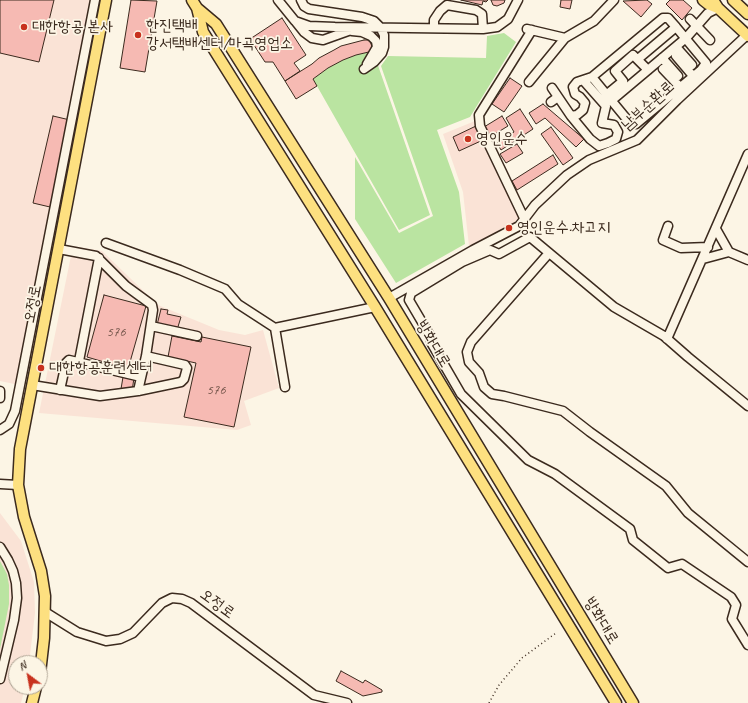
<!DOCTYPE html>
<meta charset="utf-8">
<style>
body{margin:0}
#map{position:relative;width:748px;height:703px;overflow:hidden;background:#fcf5e5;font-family:Caveat,sans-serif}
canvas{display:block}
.north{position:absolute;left:8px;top:655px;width:40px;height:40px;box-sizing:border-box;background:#fcf5e5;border:1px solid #afa495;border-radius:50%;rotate:328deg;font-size:11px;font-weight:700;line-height:16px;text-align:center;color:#3b2a1e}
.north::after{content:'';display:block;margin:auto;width:14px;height:18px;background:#c8321e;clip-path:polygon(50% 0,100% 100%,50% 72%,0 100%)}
</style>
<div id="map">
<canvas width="748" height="703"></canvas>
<div class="north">N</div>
</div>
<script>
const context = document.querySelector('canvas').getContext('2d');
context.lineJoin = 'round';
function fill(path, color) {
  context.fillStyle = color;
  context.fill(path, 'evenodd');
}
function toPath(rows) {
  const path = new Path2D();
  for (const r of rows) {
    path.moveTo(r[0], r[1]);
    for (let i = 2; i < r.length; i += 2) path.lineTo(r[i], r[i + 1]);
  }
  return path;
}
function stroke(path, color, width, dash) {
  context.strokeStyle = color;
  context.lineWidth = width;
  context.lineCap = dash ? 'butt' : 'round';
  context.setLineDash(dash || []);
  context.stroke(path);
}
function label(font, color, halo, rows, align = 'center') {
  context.font = font + ' Caveat,"Poor Story",sans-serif';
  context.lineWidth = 3.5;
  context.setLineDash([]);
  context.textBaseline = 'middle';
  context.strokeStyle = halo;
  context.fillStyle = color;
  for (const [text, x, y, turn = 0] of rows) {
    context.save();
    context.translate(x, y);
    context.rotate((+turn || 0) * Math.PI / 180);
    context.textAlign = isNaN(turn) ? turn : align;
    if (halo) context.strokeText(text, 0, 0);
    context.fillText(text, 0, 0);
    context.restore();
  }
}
const built = toPath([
 [0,0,101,0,24,386,0,381],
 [475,121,520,216,513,224,469,246,463,192,443,134],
 [73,246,102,251,158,305,219,330,245,335,263,330,279,388,244,401,251,425,237,430,39,413],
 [0,513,21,541,34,582,35,613,29,663,16,663,16,687,25,687,21,703,0,703]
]);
const green = toPath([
 [504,33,516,42,470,117,437,130,459,192,465,244,396,283,355,219,355,157,399,233,433,216,381,66,388,56,486,58,487,36],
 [373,51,430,215,399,230,313,79,328,68,343,60,356,55],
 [0,561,7,574,9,585,9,604,0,649]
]);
const building = toPath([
 [0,0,54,0,39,62,0,53,0,0],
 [131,0,157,1,145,72,120,68,131,0],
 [461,0,488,0,486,2,483,1,482,5,461,0],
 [491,0,505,0,504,3,497,6,493,5,491,0],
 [561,0,572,0,570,9,560,7,561,0],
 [647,0,652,4,641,17,623,1,647,0],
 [670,0,683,0,692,8,682,20,666,4,670,0],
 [282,18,306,55,294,63,300,71,285,81,273,62,265,62,250,39,282,18],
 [364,40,370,40,373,51,356,55,343,60,328,68,313,79,317,86,296,99,285,81,312,64,319,58,334,50,341,46,364,40],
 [510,78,522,86,504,112,492,104,510,78],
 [543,104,584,139,576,147,545,118,536,124,529,113,543,104],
 [520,109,533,129,501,150,497,143,514,132,506,118,520,109],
 [53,116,70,120,50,207,33,203,53,116],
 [502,116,508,126,490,137,484,127,502,116],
 [476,126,483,140,459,151,453,137,476,126],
 [551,127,573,158,563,165,541,134,551,127],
 [517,144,523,153,506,163,500,154,517,144],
 [553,155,558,164,517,190,512,181,553,155],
 [104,295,146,306,128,369,87,357,104,295],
 [161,309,168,310,167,314,181,317,177,330,157,325,161,309],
 [172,336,201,342,202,337,251,347,234,427,184,417,196,363,168,357,172,336],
 [123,377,134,378,132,391,121,389,123,377],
 [341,671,363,683,365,680,382,690,382,692,363,696,336,681,341,671]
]);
const path = toPath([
 [489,703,499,685,522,658,556,633]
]);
const minor = toPath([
 [278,0,295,21,309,26,335,27,483,29,497,27,508,19,518,0],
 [301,0,304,6,309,9,362,17,374,21,380,27,384,35,384,47,382,53,374,62,364,69],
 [690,19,710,40],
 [296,22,304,32,312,38,323,40,351,30],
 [434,28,434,20,440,11,447,5,476,10,482,14,483,29],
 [527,29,565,38,594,21,614,0],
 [352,31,362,32,371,36,376,41,377,47,367,64],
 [676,47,692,65],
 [676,56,693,76],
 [662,58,678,76],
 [638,59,676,27],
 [663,69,680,87],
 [583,80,592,77,663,18,668,18,676,27,706,63,701,70,636,124,630,123,592,77],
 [529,82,565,38],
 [552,88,571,116,577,115,583,110,585,103,580,97,575,94,573,87,577,82,583,80,606,106,602,123,614,125,618,132,616,139,608,143,599,146,590,139,571,116],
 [606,95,623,81,615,71,633,55,648,70],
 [611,101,686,38,708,13,718,8],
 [551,102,558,97],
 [524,218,480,126,479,115,532,30],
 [668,226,663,240,681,248,708,247],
 [716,229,729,252,748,260],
 [106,243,180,270,225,289,238,304,275,328,375,307],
 [59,249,96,256,126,286,152,305,153,310,146,356,138,391],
 [549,253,471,342,467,352,469,362,479,373,484,387,492,394,504,396,563,411,590,432,666,486,688,513,748,562],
 [703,259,729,252],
 [389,298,473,250,519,226,535,205,567,175,589,160,637,140,677,100,747,35],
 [151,326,197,336],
 [275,328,285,387],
 [667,339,748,154],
 [79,361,99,258],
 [32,385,100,396,138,391,181,382,184,379,187,368,185,365,146,356],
 [60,390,66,363,69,360,141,377],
 [0,391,0,398],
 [748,406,688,357,664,336,614,307,530,237,499,254,490,250,462,262,411,293,409,300,429,334,432,344,461,394,528,460,555,474,630,529,633,540,668,568,682,564,731,597,736,605,732,619,748,645],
 [0,430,9,424,15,411,95,0],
 [0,484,18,485],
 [0,547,8,560,13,571,16,583,17,598,14,620,0,679],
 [45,612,77,632,106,641,120,639,133,633,162,603,172,598,182,599,191,603,314,695,347,703]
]);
const major = toPath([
 [192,0,197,8,216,24,389,298,633,703],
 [703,0,708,4,718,8],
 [713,0,718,8,748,36],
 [733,0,748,14],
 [197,8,203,32,375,307,616,703],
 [40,673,44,638,45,596,41,571,24,517,18,485,20,449,106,0],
 [32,703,36,687]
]);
const markers = [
 [24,27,4,"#c8321e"],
 [138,35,4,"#c8321e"],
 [468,139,4,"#c8321e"],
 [509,228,4,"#c8321e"],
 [41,368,4,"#c8321e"]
];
const numberNames = [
 ["576",116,332],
 ["576",216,390]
];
const poiNames = [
 ["한진택배",146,26],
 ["강서택배센터/마곡영업소",146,44],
 ["대한항공 본사",32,27],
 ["영인운수",476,139],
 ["영인운수.차고지",517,228],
 ["대한항공훈련센터",49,368]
];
const streetNames = [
 ["남부순환로",648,106,-42],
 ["오정로",33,304,-79],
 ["방화대로",433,344,59],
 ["오정로",217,604,36],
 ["방화대로",601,621,59]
];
fill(built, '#fae3d6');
fill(green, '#bae4a1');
fill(building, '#f6bab3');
stroke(building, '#3b2a1e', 1);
stroke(minor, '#3b2a1e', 11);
stroke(major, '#3b2a1e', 13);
stroke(path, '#3b2a1e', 1.5, [1, 3]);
stroke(minor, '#fcf5e5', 8);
stroke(major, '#fde080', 10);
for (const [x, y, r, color] of markers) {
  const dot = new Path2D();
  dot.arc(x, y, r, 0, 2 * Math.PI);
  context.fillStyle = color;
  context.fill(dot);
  stroke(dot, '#fcf5e5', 1.5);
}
label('14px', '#6a4e43', null, numberNames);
label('16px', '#3b2a1e', '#fcf5e5', poiNames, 'left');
label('16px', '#3b2a1e', '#fcf5e5', streetNames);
</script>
